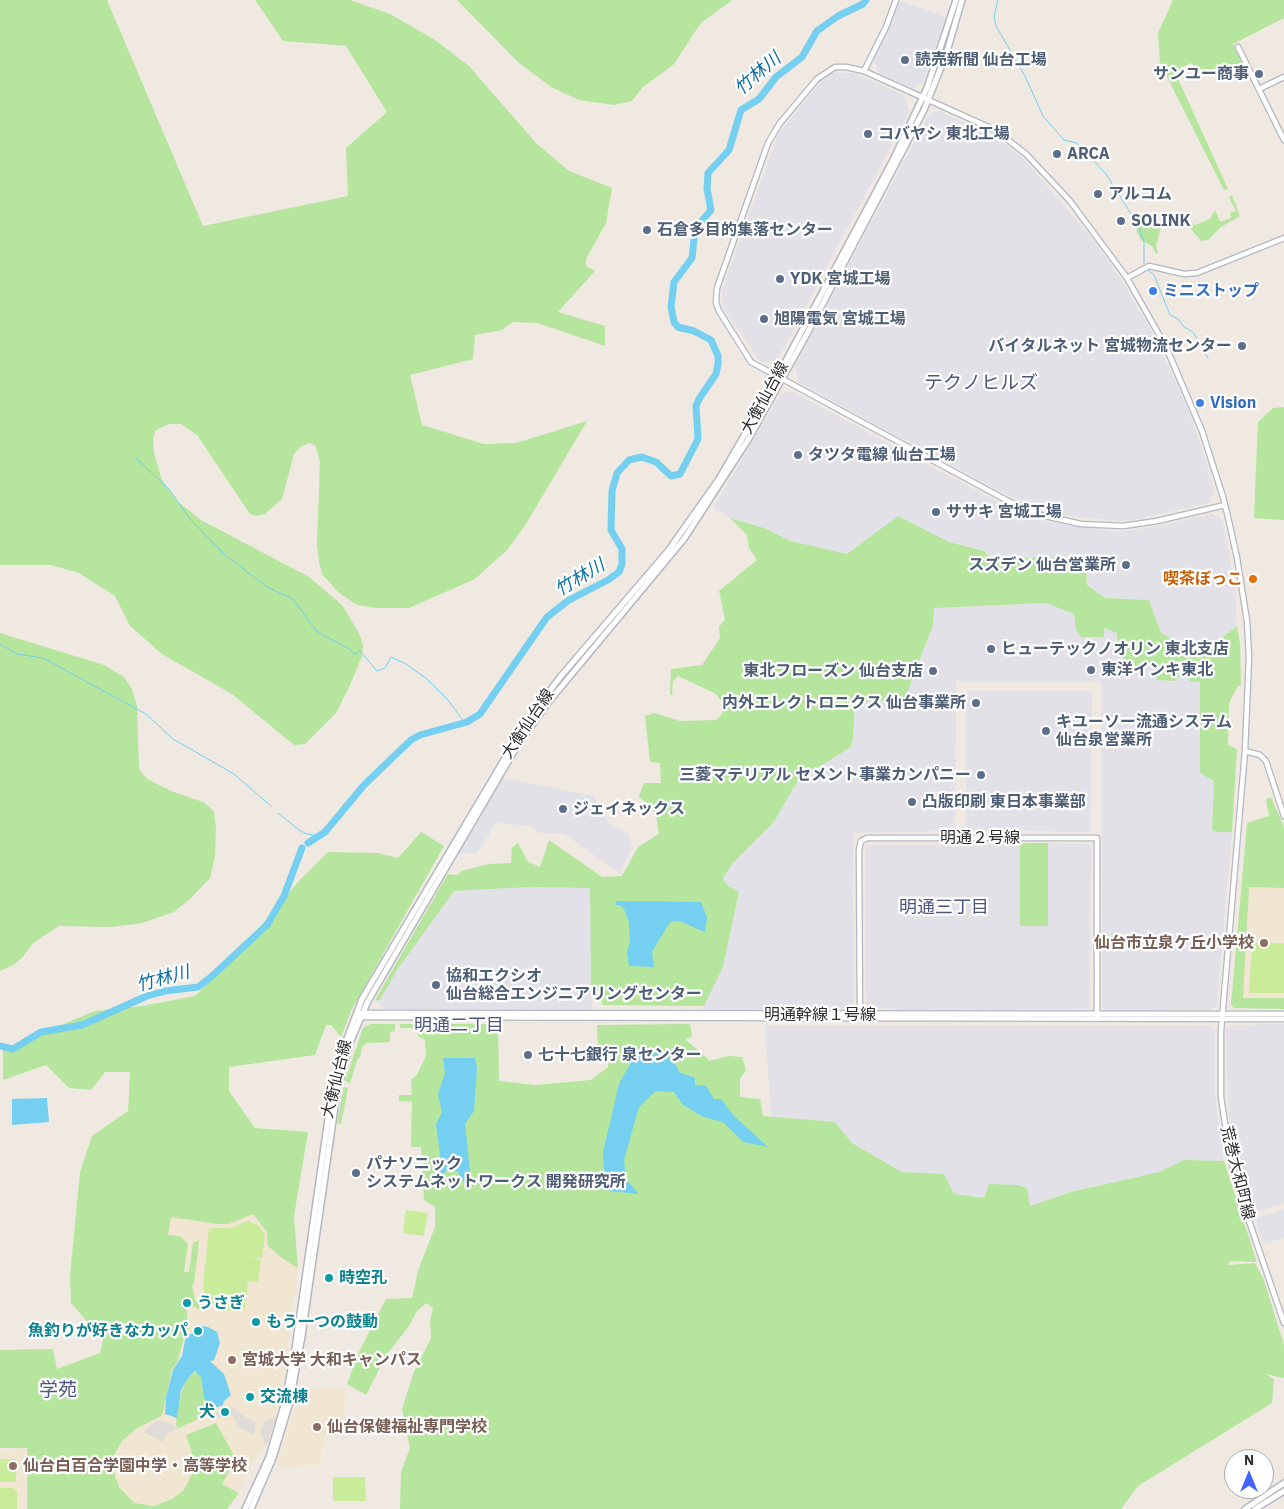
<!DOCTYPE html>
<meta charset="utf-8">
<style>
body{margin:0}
#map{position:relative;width:1284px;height:1509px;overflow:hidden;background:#efe9e1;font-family:"IBM Plex Sans",sans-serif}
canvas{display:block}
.north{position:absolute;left:1224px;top:1449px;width:50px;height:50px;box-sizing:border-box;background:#fff;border:1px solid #ababab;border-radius:50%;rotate:0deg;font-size:14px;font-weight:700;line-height:20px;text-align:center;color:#2e2e2e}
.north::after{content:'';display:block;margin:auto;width:18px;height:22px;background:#4264fb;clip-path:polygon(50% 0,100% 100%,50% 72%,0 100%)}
</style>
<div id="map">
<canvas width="1284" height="1509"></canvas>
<div class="north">N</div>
</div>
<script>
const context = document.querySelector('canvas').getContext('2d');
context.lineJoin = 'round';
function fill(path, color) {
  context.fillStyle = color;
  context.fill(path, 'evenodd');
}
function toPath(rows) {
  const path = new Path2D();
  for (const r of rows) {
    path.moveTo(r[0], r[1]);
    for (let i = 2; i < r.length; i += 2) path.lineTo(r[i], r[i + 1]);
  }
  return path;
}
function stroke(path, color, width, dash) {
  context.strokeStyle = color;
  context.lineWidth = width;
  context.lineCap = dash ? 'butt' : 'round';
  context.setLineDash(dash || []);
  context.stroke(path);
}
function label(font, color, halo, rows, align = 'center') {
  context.font = font + ' "IBM Plex Sans","Noto Sans JP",sans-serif';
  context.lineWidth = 4.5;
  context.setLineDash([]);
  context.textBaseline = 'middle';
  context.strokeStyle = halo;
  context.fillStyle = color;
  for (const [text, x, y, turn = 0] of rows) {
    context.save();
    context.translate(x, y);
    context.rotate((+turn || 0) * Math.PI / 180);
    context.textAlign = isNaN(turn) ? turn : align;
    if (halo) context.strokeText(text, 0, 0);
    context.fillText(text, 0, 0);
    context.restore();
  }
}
const industrial = toPath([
 [898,0,946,17,923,82,913,89,879,73,873,59,889,27],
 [836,72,857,74,904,95,909,112,778,359,765,363,761,362,723,308,722,290,778,134,820,82],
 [939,111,982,130,1004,143,1025,160,1094,241,1124,284,1149,327,1180,390,1198,436,1215,492,1209,503,1133,520,1117,521,1059,515,1007,495,799,383,795,366,929,114],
 [791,391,1007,507,1044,521,1116,532,1158,526,1212,514,1222,519,1235,587,1237,626,1211,646,1194,651,1161,633,1149,600,1105,598,1087,585,1085,558,989,557,984,551,949,542,898,516,847,554,791,541,764,528,730,518,713,508,781,393],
 [1046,603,1074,613,1076,629,1104,637,1104,628,1111,629,1117,633,1118,648,1153,664,1176,681,1177,677,1188,676,1200,682,1200,772,1214,780,1212,830,1216,832,1232,832,1217,1005,1212,1010,1104,1010,1102,1008,1101,681,956,681,955,829,951,831,853,833,854,1007,851,1010,703,1009,723,967,739,893,728,886,723,878,732,864,774,822,798,780,851,747,853,738,855,701,904,701,933,625,933,608],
 [968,691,1089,691,1092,693,1091,829,1088,832,966,830,966,693],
 [503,778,594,796,609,824,628,833,632,847,620,873,564,834,540,833,531,826,496,823,477,854,459,853],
 [1048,843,1088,844,1091,846,1090,1009,904,1010,866,1007,865,845,1020,845,1020,926,1047,926],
 [529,887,591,888,592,1009,384,1009,375,1000,380,1000,397,970,454,891],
 [1284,1024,1284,1203,1252,1213,1234,1151,1229,1115,1226,1029,1231,1025],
 [765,1025,1209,1025,1215,1029,1215,1096,1224,1161,1184,1160,1159,1172,1071,1192,1029,1207,954,1194,944,1174,902,1172,852,1143,835,1122,771,1117],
 [1284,1209,1284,1238,1264,1244,1255,1219]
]);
const education = toPath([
 [1247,886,1284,886,1284,1002,1240,1001],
 [253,1214,267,1232,282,1258,298,1268,284,1381,277,1416,266,1447,256,1456,239,1493,222,1484,236,1459,211,1424,186,1436,192,1451,193,1468,190,1480,184,1490,172,1499,154,1506,134,1503,119,1487,113,1469,114,1455,127,1435,161,1416,172,1369,177,1363,185,1334,189,1329,185,1301,190,1301,202,1310,195,1300,191,1286,194,1283,193,1244,189,1272,184,1272,188,1248,182,1237,168,1235,171,1216,217,1224,228,1224],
 [301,1388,346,1389,344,1428,327,1429,321,1452,321,1464,279,1467,277,1465],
 [25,1449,25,1509,0,1509,0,1450]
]);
const green = toPath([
 [0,0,107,0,203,226,348,196,346,148,387,112,346,46,283,41,255,0,350,0,390,14,435,40,469,66,536,143,569,171,612,188,606,223,586,259,586,266,595,271,558,312,605,326,605,346,537,323,513,322,502,330,475,335,473,359,410,375,422,425,484,444,516,443,587,421,526,524,507,550,475,579,409,608,376,608,357,605,338,592,322,574,319,562,317,543,320,461,315,445,309,443,300,447,294,454,282,499,265,514,256,516,250,514,197,435,181,424,169,424,156,430,153,437,154,453,162,480,177,501,201,520,309,577,342,605,359,633,363,645,362,656,350,685,336,713,305,744,294,745,232,694,162,654,130,626,115,596,79,573,51,565,0,565],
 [457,0,732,0,700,24,674,64,643,87,632,101,614,105,579,100,551,87,518,62],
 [1173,0,1284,0,1284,18,1233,44,1243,64,1219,75,1208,74,1190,63,1175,72,1228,189,1224,190,1160,63,1158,33],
 [1232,195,1240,216,1221,227,1208,240,1201,241,1191,229,1186,228,1178,222,1183,218,1195,225,1210,219,1215,210,1220,222,1231,218,1230,213,1236,211,1229,197],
 [1147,220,1154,226,1159,223,1161,227,1156,246,1158,253,1156,254,1152,246,1141,240,1137,232,1136,224],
 [1284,407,1284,520,1254,518,1258,422,1273,408],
 [898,516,949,542,984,551,989,557,1085,558,1087,585,1105,598,1149,600,1161,633,1194,651,1211,646,1237,626,1240,644,1241,686,1238,686,1229,703,1228,745,1237,749,1232,832,1216,832,1212,830,1214,781,1200,773,1200,682,1190,681,1187,676,1177,677,1176,681,1157,680,1153,664,1130,669,1118,648,1117,633,1104,628,1104,637,1081,637,1076,629,1074,614,1046,603,934,608,933,625,904,701,855,701,853,738,851,747,798,780,774,822,732,864,723,878,728,886,739,892,723,967,704,1006,602,1005,601,994,591,988,590,888,529,887,454,891,397,970,380,1000,375,1000,448,874,457,875,462,871,488,864,511,863,512,848,518,843,528,862,540,867,549,840,602,877,622,876,638,847,659,834,656,816,649,805,639,797,644,783,661,783,660,763,650,762,645,716,654,713,680,721,716,720,722,714,724,705,716,694,678,676,673,681,672,695,670,695,671,669,702,665,720,638,719,627,725,619,719,591,757,560,749,548,747,535,730,518,764,528,791,541,847,554],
 [0,633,104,665,124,677,132,689,137,706,139,769,147,779,171,791,203,802,214,811,216,829,215,856,210,878,191,898,174,912,142,923,112,927,59,926,33,943,22,958,13,965,0,971],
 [1271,797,1284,827,1284,888,1249,887,1243,998,1284,998,1284,1009,1234,1008,1231,1005,1247,823,1269,816,1266,799],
 [421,832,444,846,352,1009,341,1037,331,1025,326,1025,315,1055,229,1067,229,1091,255,1128,308,1132,294,1216,298,1268,282,1258,268,1246,267,1232,253,1214,228,1224,217,1224,171,1217,168,1235,180,1236,188,1244,184,1272,189,1272,193,1243,199,1240,194,1283,192,1286,195,1300,205,1312,193,1306,189,1301,185,1301,189,1329,185,1334,177,1363,172,1369,163,1412,161,1416,136,1429,122,1441,114,1455,113,1469,119,1487,134,1503,154,1506,172,1499,184,1490,192,1474,193,1456,186,1435,216,1423,236,1459,222,1484,239,1493,227,1509,27,1509,27,1448,0,1448,0,1350,53,1349,57,1369,100,1353,103,1340,71,1303,70,1276,80,1172,92,1136,128,1111,130,1072,105,1072,91,1090,69,1088,46,1065,3,1080,3,1049,95,1011,142,1006,195,996,229,963,299,881,328,852,378,853,398,858],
 [1026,843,1048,843,1048,926,1020,926,1020,845],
 [371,1024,395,1024,395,1031,390,1032,390,1042,365,1043,365,1045,362,1046,360,1058,358,1058,350,1083,345,1081,363,1028],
 [400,1024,498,1024,499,1081,535,1085,591,1080,608,1067,609,1050,598,1046,597,1025,690,1024,692,1037,685,1039,710,1061,728,1056,742,1057,746,1070,740,1079,740,1097,760,1099,763,1116,835,1122,852,1143,902,1172,944,1174,954,1194,984,1198,989,1184,1018,1185,1027,1188,1030,1206,1071,1192,1159,1172,1184,1160,1224,1161,1257,1262,1230,1261,1228,1265,1255,1263,1264,1280,1284,1345,1284,1378,1265,1374,1274,1379,1272,1403,1138,1486,1121,1509,400,1509,401,1472,410,1448,402,1409,414,1372,431,1338,430,1321,433,1308,426,1303,417,1311,409,1326,387,1354,366,1395,347,1384,359,1352,386,1299,412,1298,418,1271,435,1227,435,1207,424,1200,421,1147,411,1147,412,1102,399,1101,399,1095,412,1095,411,1080,417,1075,426,1056,425,1040,418,1036,418,1028,400,1028],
 [344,1087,348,1088,341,1124,337,1123],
 [197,1371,201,1377,204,1398,209,1410,208,1414,179,1428,176,1426,177,1412,182,1390,188,1378]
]);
const pitch = toPath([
 [1252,943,1284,943,1284,993,1249,993],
 [406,1210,428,1213,424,1236,403,1233],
 [248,1221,258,1225,265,1235,262,1258,250,1257,261,1260,258,1282,248,1281,245,1309,229,1311,216,1308,208,1301,203,1287,209,1228,230,1228],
 [0,1459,16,1459,16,1482,0,1482],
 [333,1477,365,1477,366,1499,365,1501,333,1501],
 [0,1488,13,1488,17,1492,17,1509,0,1509]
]);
const plaza = toPath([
 [231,1406,251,1421,256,1422,254,1435,240,1428,232,1415,220,1418,210,1416],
 [277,1416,267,1445,264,1444,261,1432,264,1422],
 [157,1420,169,1423,178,1428,167,1434,163,1442,143,1432]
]);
const water = toPath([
 [616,901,701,902,707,917,705,932,679,921,670,922,652,952,654,967,629,966,627,951,630,943,629,922,624,909,620,905,616,905],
 [664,1052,675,1063,679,1072,695,1078,695,1085,706,1086,714,1099,721,1099,733,1115,768,1147,743,1142,723,1122,703,1117,682,1104,674,1092,656,1091,639,1107,624,1160,626,1179,639,1194,610,1191,604,1169,603,1152,619,1084,635,1055],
 [443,1058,475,1058,477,1069,474,1111,465,1124,471,1181,466,1185,458,1172,449,1168,438,1180,440,1154,436,1124,442,1112,438,1094,445,1073],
 [47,1098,49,1122,12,1125,12,1099],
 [197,1325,208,1327,217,1332,220,1343,214,1360,210,1361,224,1374,231,1395,224,1401,223,1405,210,1410,204,1398,201,1377,195,1371,188,1378,181,1390,177,1418,165,1414,166,1397,173,1370,182,1356,186,1335,195,1333]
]);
const stream = toPath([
 [998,0,994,16,996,26,1025,76,1043,116,1064,140,1077,143,1106,174,1138,225,1144,242,1144,264],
 [1148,270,1154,275,1170,315,1178,319,1184,327,1193,332,1208,358],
 [136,458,169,489,190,519,225,555,267,587,293,599,317,632,350,649,354,654,360,651,377,671,385,668,391,657,406,664,427,679,448,700,464,722],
 [0,644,17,654,43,658,146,714,173,739,234,774,272,807],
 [278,813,299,830,307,834,319,836]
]);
const river = toPath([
 [308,843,325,832,364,785,411,740,420,735,467,722,480,714,547,617,569,600,608,580,619,572,622,564,622,549,611,530,612,491,617,473,629,460,642,457,656,462,671,476,680,474,698,439,696,406,699,399,716,374,718,364,718,356,711,340,694,331,678,327,674,322,671,307,674,282,692,258,695,229,711,210,707,189,708,173,729,150,741,110,759,99,776,77,802,57,817,31,838,16,863,4,866,0],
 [0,1046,13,1049,41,1032,82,1025,147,996,165,991,198,987,211,977,267,925,284,896,302,848]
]);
const tertiary = toPath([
 [1238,47,1284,140],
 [864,71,886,27,896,0],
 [1259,89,1284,77],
 [1127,278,1149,266,1184,274,1197,273,1284,238],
 [1225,505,1157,521,1123,526,1081,524,1041,515,1008,501,751,362,719,311,716,303,717,288,768,143,780,123,817,79,835,67,846,67,864,71,995,130,1026,154,1070,201,1127,278,1166,347,1202,431,1223,497,1228,517,1237,558,1247,621,1249,657,1245,751,1221,1031,1221,1097,1230,1157,1246,1212,1284,1323],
 [1245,751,1260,755,1266,761,1284,816],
 [360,1013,1284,1014],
 [358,1017,1284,1019],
 [860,1017,859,850,861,841,867,838,1097,838,1097,1016]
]);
const secondary = toPath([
 [245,1509,269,1457,284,1405,295,1349,332,1091,342,1052,362,999,527,721,561,676,668,551,719,479,772,387,893,160,927,88,956,0],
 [251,1509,273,1458,290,1402,302,1336,337,1093,350,1043,368,1001,516,748,547,704,684,539,748,440,808,332,924,110,946,55,962,0],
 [1245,1509,1284,1483],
 [1255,1509,1284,1491]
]);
const markers = [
 [905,60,5,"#5c6f8a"],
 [1259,74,5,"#5c6f8a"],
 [868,134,5,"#5c6f8a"],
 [1057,154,5,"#5c6f8a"],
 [1098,194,5,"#5c6f8a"],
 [1121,221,5,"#5c6f8a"],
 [647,230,5,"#5c6f8a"],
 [780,279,5,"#5c6f8a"],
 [1153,291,5,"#3f7fe0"],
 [764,319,5,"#5c6f8a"],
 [1242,346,5,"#5c6f8a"],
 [1200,403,5,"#3f7fe0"],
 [798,455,5,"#5c6f8a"],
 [936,512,5,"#5c6f8a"],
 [1126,565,5,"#5c6f8a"],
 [1253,579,5,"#e8710a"],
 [991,649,5,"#5c6f8a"],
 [1091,670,5,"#5c6f8a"],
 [933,671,5,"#5c6f8a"],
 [976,703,5,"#5c6f8a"],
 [1046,731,5,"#5c6f8a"],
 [981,775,5,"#5c6f8a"],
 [912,802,5,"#5c6f8a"],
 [563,809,5,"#5c6f8a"],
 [1264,943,5,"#8d6e63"],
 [436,985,5,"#5c6f8a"],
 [528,1055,5,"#5c6f8a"],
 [356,1173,5,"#5c6f8a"],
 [329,1278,5,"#0f9aa8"],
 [187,1303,5,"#0f9aa8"],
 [256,1322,5,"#0f9aa8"],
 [198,1331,5,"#0f9aa8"],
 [232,1360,5,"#8d6e63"],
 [250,1397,5,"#0f9aa8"],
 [225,1412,5,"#0f9aa8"],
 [317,1427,5,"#8d6e63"],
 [13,1466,5,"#8d6e63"]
];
const serviceNames = [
 ["読売新聞 仙台工場",915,60],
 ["サンユー商事",1249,74,"right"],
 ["コバヤシ 東北工場",878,134],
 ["ARCA",1067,154],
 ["アルコム",1108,194],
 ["SOLINK",1131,221],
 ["石倉多目的集落センター",657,230],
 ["YDK 宮城工場",790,279],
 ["旭陽電気 宮城工場",774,319],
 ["バイタルネット 宮城物流センター",1232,346,"right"],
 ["タツタ電線 仙台工場",808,455],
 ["ササキ 宮城工場",946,512],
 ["スズデン 仙台営業所",1116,565,"right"],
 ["ヒューテックノオリン 東北支店",1001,649],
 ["東洋インキ東北",1101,670],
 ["東北フローズン 仙台支店",923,671,"right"],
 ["内外エレクトロニクス 仙台事業所",966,703,"right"],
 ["キユーソー流通システム",1056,722],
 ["仙台泉営業所",1056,740],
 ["三菱マテリアル セメント事業カンパニー",971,775,"right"],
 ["凸版印刷 東日本事業部",922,802],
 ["ジェイネックス",573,809],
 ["協和エクシオ",446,976],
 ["仙台総合エンジニアリングセンター",446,994],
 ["七十七銀行 泉センター",538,1055],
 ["パナソニック",366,1164],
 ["システムネットワークス 開発研究所",366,1182]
];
const shopNames = [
 ["ミニストップ",1163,291],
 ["Vision",1210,403]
];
const streetNames = [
 ["大衡仙台線",765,398,-61],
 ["大衡仙台線",528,724,-56],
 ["明通２号線",980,838],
 ["明通幹線１号線",820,1015],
 ["大衡仙台線",337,1079,-76],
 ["荒巻大和町線",1237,1173,76]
];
const foodNames = [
 ["喫茶ぼっこ",1243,579]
];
const educationNames = [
 ["仙台市立泉ケ丘小学校",1254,943,"right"],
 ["宮城大学 大和キャンパス",242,1360],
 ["仙台保健福祉専門学校",327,1427],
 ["仙台白百合学園中学・高等学校",23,1466]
];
const cultureNames = [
 ["時空孔",339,1278],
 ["うさぎ",197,1303],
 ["もう一つの鼓動",266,1322],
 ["魚釣りが好きなカッパ",188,1331,"right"],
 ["交流棟",260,1397],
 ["犬",215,1412,"right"]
];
const waterNames = [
 ["竹林川",758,74,-41],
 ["竹林川",580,578,-31],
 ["竹林川",163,979,-15]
];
const neighbourhoodNames = [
 ["明通三丁目",944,908],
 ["明通二丁目",459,1026]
];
const quarterNames = [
 ["テクノヒルズ",981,384],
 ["学苑",58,1391]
];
fill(industrial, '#e3e1e8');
fill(education, '#f0e6d1');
fill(green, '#b6e59e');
fill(pitch, '#c9ec9a');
fill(plaza, '#dfdcd8');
fill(water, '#75cff0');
stroke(stream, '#75cff0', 1);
stroke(river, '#75cff0', 7);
stroke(tertiary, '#b4b7c1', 7);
stroke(secondary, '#b4b7c1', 8);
stroke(tertiary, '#fff', 4.5);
stroke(secondary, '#fff', 5);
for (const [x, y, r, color] of markers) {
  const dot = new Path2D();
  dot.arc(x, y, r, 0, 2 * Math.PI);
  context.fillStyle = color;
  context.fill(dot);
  stroke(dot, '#fff', 2);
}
label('bold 16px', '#4e5e75', '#fff', serviceNames, 'left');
label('bold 16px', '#366cbe', '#fff', shopNames, 'left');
label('16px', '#2e2e2e', '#fff', streetNames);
label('bold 16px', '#c56008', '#fff', foodNames, 'right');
label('bold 16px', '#785e54', '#fff', educationNames, 'left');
label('bold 16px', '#0d838f', '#fff', cultureNames, 'left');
label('italic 18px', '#0d6fa3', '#fff', waterNames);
label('18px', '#4d5680', '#fff', neighbourhoodNames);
label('19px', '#4d5680', '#fff', quarterNames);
</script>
